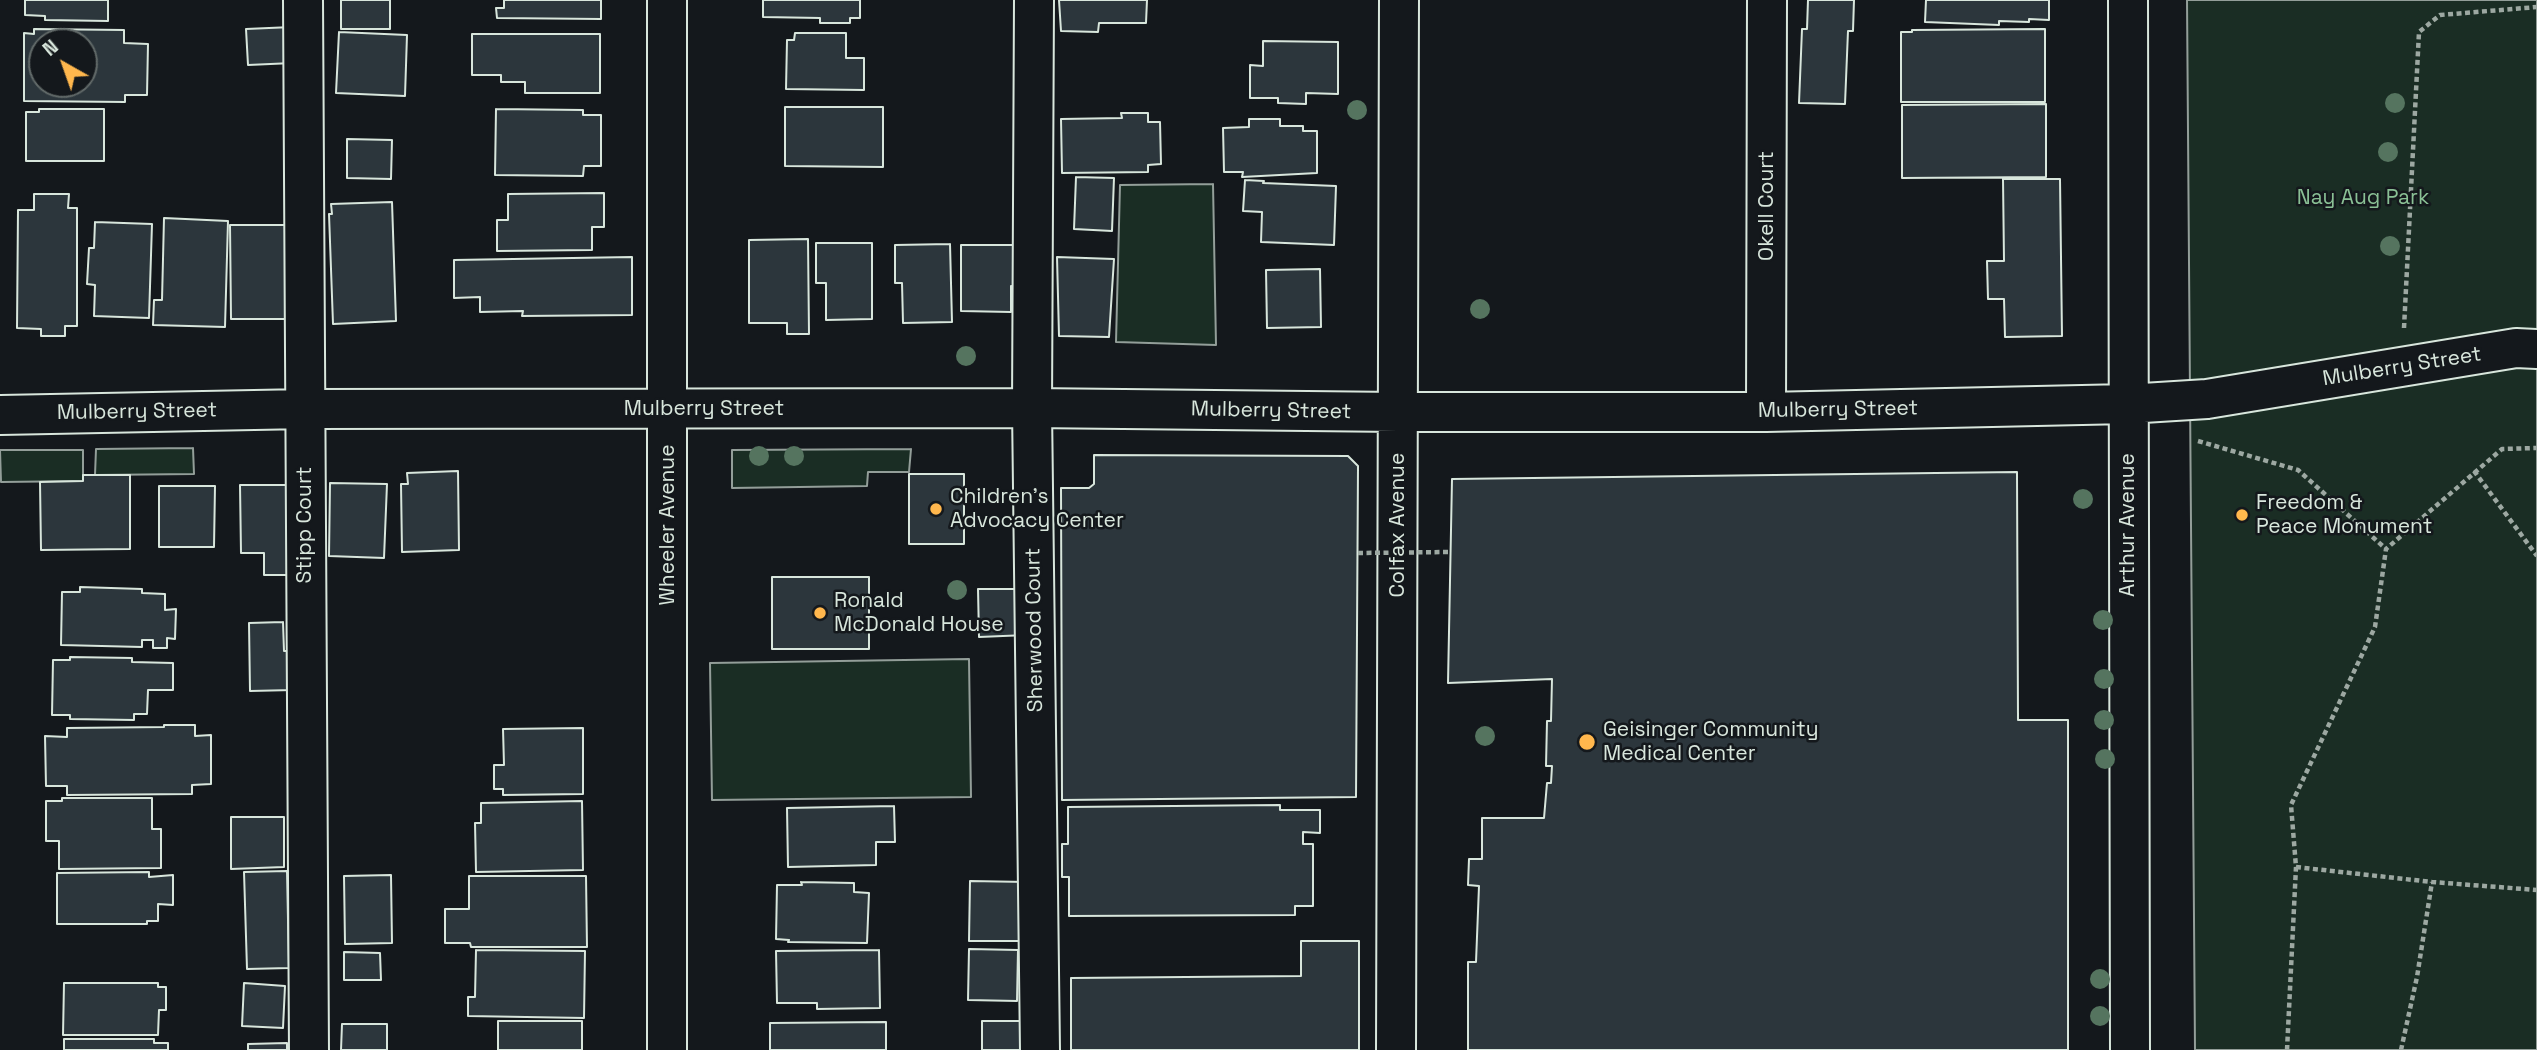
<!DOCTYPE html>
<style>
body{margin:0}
#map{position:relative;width:2537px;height:1050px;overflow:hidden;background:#14181c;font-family:"Space Grotesk",sans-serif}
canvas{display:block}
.north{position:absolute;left:28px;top:28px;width:70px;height:70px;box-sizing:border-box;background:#14181c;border:2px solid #626a69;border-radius:50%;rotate:320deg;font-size:19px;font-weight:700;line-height:28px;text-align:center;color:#d8e6dc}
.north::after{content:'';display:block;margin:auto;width:24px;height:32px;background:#ffb74d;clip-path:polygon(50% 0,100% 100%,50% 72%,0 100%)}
</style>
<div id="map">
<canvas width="2537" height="1050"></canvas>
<div class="north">N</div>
</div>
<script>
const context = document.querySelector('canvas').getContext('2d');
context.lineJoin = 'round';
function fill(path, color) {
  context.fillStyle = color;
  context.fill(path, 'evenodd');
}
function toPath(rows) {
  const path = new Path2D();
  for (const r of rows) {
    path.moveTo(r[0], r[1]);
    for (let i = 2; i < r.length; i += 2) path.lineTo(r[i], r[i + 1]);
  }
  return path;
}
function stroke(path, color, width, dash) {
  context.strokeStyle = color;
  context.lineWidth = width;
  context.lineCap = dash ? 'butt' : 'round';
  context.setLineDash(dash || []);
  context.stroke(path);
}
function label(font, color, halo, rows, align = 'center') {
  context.font = font + ' "Space Grotesk",sans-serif';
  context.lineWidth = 5;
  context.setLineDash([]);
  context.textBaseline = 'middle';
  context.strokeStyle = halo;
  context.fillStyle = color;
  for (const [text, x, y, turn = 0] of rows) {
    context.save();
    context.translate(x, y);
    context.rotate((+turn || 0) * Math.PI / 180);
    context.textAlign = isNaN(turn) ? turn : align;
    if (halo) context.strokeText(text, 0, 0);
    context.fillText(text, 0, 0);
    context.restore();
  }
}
const green = toPath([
 [2187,0,2537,0,2537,1050,2195,1050,2187,0],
 [1213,184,1216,345,1116,342,1120,185,1213,184],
 [193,448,194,474,95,475,96,449,193,448],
 [911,449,909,472,868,472,867,486,732,488,732,450,911,449],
 [83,450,83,481,1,482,0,450,83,450],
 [969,659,971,797,712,800,710,663,969,659]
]);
const building = toPath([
 [25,0,108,0,108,21,45,20,45,16,25,15,25,0],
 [341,0,390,0,390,29,341,29,341,0],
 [504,0,601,0,601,19,497,18,496,8,504,8,504,0],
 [763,0,860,0,860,18,850,18,850,23,820,23,820,18,763,17,763,0],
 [1059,0,1147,0,1146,23,1099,23,1098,32,1061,31,1059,0],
 [1808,0,1854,0,1853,31,1848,31,1845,104,1799,103,1802,29,1807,29,1808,0],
 [1926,0,2049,0,2049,20,2029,19,2029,22,1999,21,1999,25,1925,22,1926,0],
 [292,27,293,63,248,65,246,29,292,27],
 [34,29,124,30,124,43,148,44,147,95,125,95,125,102,24,101,24,33,34,34,34,29],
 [42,42,84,42,84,84,42,84,42,42],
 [2045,29,2045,102,1901,102,1901,32,1912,32,1912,30,2045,29],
 [339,32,407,35,405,96,336,93,339,32],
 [795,33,846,33,846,58,864,58,864,90,786,89,787,40,794,40,795,33],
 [472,34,600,34,600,93,525,93,525,82,501,82,501,75,472,75,472,34],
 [1263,41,1338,42,1338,94,1306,93,1306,104,1278,103,1278,98,1250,98,1250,65,1263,66,1263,41],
 [2046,104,2046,177,1902,178,1902,105,2046,104],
 [785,107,883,107,883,167,785,166,785,107],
 [39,109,104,109,104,161,26,161,26,112,39,112,39,109],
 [496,109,583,110,583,115,601,115,601,166,584,166,583,176,495,175,496,109],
 [1121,113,1148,113,1148,122,1160,122,1161,164,1148,165,1148,172,1062,173,1061,119,1122,118,1121,113],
 [1249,119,1280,119,1280,126,1303,126,1303,131,1317,131,1317,173,1242,177,1243,172,1224,172,1223,128,1249,127,1249,119],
 [347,139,392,140,391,179,347,178,347,139],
 [1076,177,1114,178,1112,231,1074,229,1076,177],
 [2003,179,2060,179,2062,336,2005,337,2004,299,1988,299,1987,261,2004,261,2003,179],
 [1245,180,1264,181,1263,183,1336,186,1334,245,1261,242,1262,212,1243,211,1245,180],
 [604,193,604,227,592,227,592,250,497,251,497,220,508,220,508,194,604,193],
 [34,194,69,194,68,208,77,208,77,326,65,326,65,336,41,336,41,329,17,328,18,210,34,210,34,194],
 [392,202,396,321,333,324,329,214,332,214,331,204,392,202],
 [164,218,228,221,225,327,153,325,154,300,162,300,164,218],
 [95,222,152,224,149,318,94,316,95,285,87,284,89,248,94,248,95,222],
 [230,225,301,225,301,319,231,319,230,225],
 [808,239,809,334,787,334,787,323,749,323,749,240,808,239],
 [816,243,872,243,872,319,826,320,826,283,816,283,816,243],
 [950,244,952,322,903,323,902,283,895,283,895,245,950,244],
 [961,245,1017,245,1017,287,1011,286,1011,312,961,311,961,245],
 [632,257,632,315,522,316,523,311,480,312,480,297,454,298,454,260,632,257],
 [1057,257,1114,259,1109,337,1059,336,1057,257],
 [1320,269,1321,327,1267,328,1266,270,1320,269],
 [1094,455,1348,456,1358,466,1356,797,1062,800,1061,488,1089,488,1094,484,1094,455],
 [458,471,459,550,402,552,401,484,408,484,407,473,458,471],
 [2017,472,2018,720,2068,720,2068,1050,1468,1050,1468,962,1476,962,1479,886,1468,885,1469,859,1482,859,1482,818,1544,818,1547,783,1551,783,1552,766,1546,766,1547,721,1551,721,1552,679,1448,683,1452,479,2017,472],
 [909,474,964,474,964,544,909,544,909,474],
 [83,475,130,475,130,549,41,550,40,482,83,481,83,475],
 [330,483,387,484,384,558,329,556,330,483],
 [240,485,300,485,292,575,264,575,264,553,241,553,240,485],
 [159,486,215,486,214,547,159,547,159,486],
 [772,577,869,577,869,649,772,649,772,577],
 [80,587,142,589,142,593,165,594,165,610,176,609,175,639,167,638,167,648,153,648,153,640,142,640,142,647,61,645,62,592,80,592,80,587],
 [978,589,1026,589,1027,635,979,637,978,589],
 [283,622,284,651,292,651,293,690,250,691,249,623,283,622],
 [70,657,132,658,132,662,173,663,173,690,148,690,147,714,134,714,134,720,70,719,70,715,52,715,53,660,70,660,70,657],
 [164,725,195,725,195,736,211,735,211,784,192,785,192,794,67,795,67,786,46,786,45,736,67,737,67,728,164,727,164,725],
 [583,728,583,794,503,795,503,789,494,789,494,765,504,765,503,729,583,728],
 [62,798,152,798,152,829,161,829,161,868,59,869,59,841,46,841,46,801,62,801,62,798],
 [582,801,583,870,476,872,475,823,481,823,481,803,582,801],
 [1280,805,1280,810,1320,810,1320,833,1303,832,1303,844,1313,844,1313,906,1295,906,1295,915,1069,916,1069,877,1062,877,1062,844,1068,844,1068,807,1280,805],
 [894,806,895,842,876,842,876,865,788,867,787,808,894,806],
 [231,817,284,817,284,867,231,869,231,817],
 [287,871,289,968,247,969,244,872,287,871],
 [149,872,149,877,173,875,173,905,158,904,158,921,147,921,147,924,57,924,57,873,149,872],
 [391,875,392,943,345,944,344,876,391,875],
 [469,876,586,876,587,947,471,947,470,943,445,943,445,909,469,909,469,876],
 [970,881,1027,882,1026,941,969,941,970,881],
 [801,882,854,883,854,892,869,893,867,943,788,942,789,940,776,939,777,885,802,885,801,882],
 [1301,941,1359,941,1359,1050,1071,1050,1071,978,1301,976,1301,941],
 [969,949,1018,950,1017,1001,968,1000,969,949],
 [476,950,585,951,584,1018,468,1016,468,997,475,997,476,950],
 [879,950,880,1008,817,1009,817,1003,777,1003,776,951,879,950],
 [344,952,380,953,381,980,344,980,344,952],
 [64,983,158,983,158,987,166,987,166,1010,159,1010,158,1035,63,1035,64,983],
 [244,983,285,986,283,1028,242,1026,244,983],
 [498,1021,582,1021,582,1050,498,1050,498,1021],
 [982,1021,1020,1021,1020,1050,982,1050,982,1021],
 [886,1022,886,1050,770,1050,770,1023,886,1022],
 [342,1024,387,1024,387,1050,341,1050,342,1024],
 [64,1039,154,1039,154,1043,168,1043,168,1050,64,1050,64,1039],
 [287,1043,287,1050,248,1050,248,1044,287,1043]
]);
const path = toPath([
 [2404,328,2419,32,2440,15,2537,7],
 [2198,441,2298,470,2386,549],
 [2474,471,2537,556],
 [2296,867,2432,882,2537,890],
 [2287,1050,2296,867,2291,805,2375,627,2386,549,2502,449,2537,448],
 [2401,1050,2417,977,2432,882]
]);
const minor = toPath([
 [303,0,309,1050],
 [1034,0,1032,408,1040,1050],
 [2128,0,2130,1050],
 [1766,412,1767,0],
 [0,415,305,409,1032,408,1398,412,1766,412,2127,404,2207,399,2516,348,2537,349],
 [667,1050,667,0],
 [1396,1050,1399,0]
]);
const pathBridge = toPath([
 [1358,553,1450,552]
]);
const trees = [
 [2395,103],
 [1357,110],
 [2388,152],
 [2390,246],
 [1480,309],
 [966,356],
 [759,456],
 [794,456],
 [2083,499],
 [957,590],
 [2103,620],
 [2104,679],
 [2104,720],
 [1485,736],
 [2105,759],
 [2100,979],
 [2100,1016]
];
const markers = [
 [936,509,7,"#ffb74d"],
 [2242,515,7,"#ffb74d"],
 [820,613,7,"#ffb74d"],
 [1587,742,9,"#ffb74d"]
];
const parkNames = [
 ["Nay Aug Park",2363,198]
];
const streetNames = [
 ["Okell Court",1767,206,-90],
 ["Mulberry Street",2402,367,-9],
 ["Mulberry Street",704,409],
 ["Mulberry Street",1838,410,-1],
 ["Mulberry Street",1271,411,1],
 ["Mulberry Street",137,412,-1],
 ["Stipp Court",305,525,-90],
 ["Wheeler Avenue",668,525,-90],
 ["Colfax Avenue",1398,525,-90],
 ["Arthur Avenue",2128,525,-90],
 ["Sherwood Court",1035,630,-91]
];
const poiNames = [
 ["Children's",950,497],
 ["Advocacy Center",950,521],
 ["Freedom &",2256,503],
 ["Peace Monument",2256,527],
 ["Ronald",834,601],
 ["McDonald House",834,625],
 ["Geisinger Community",1603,730],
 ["Medical Center",1603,754]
];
fill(green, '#1a2d24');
stroke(green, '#939e99', 2);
fill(building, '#2c363c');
stroke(building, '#d8e6dc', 2);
stroke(minor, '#d8e6dc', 42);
stroke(path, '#9da8a2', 4.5, [5, 3.5]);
stroke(minor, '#14181c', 38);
stroke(pathBridge, '#9da8a2', 4.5, [5, 3.5]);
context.fillStyle = '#55745f';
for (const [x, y] of trees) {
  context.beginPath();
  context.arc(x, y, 10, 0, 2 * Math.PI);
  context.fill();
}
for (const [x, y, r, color] of markers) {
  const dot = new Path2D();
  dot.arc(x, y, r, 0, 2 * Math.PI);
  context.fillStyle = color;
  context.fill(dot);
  stroke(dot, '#14181c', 2.5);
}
label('21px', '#8ac095', '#14181c', parkNames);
label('21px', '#d8e6dc', '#14181c', streetNames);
label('21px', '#d8e6dc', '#14181c', poiNames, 'left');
</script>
